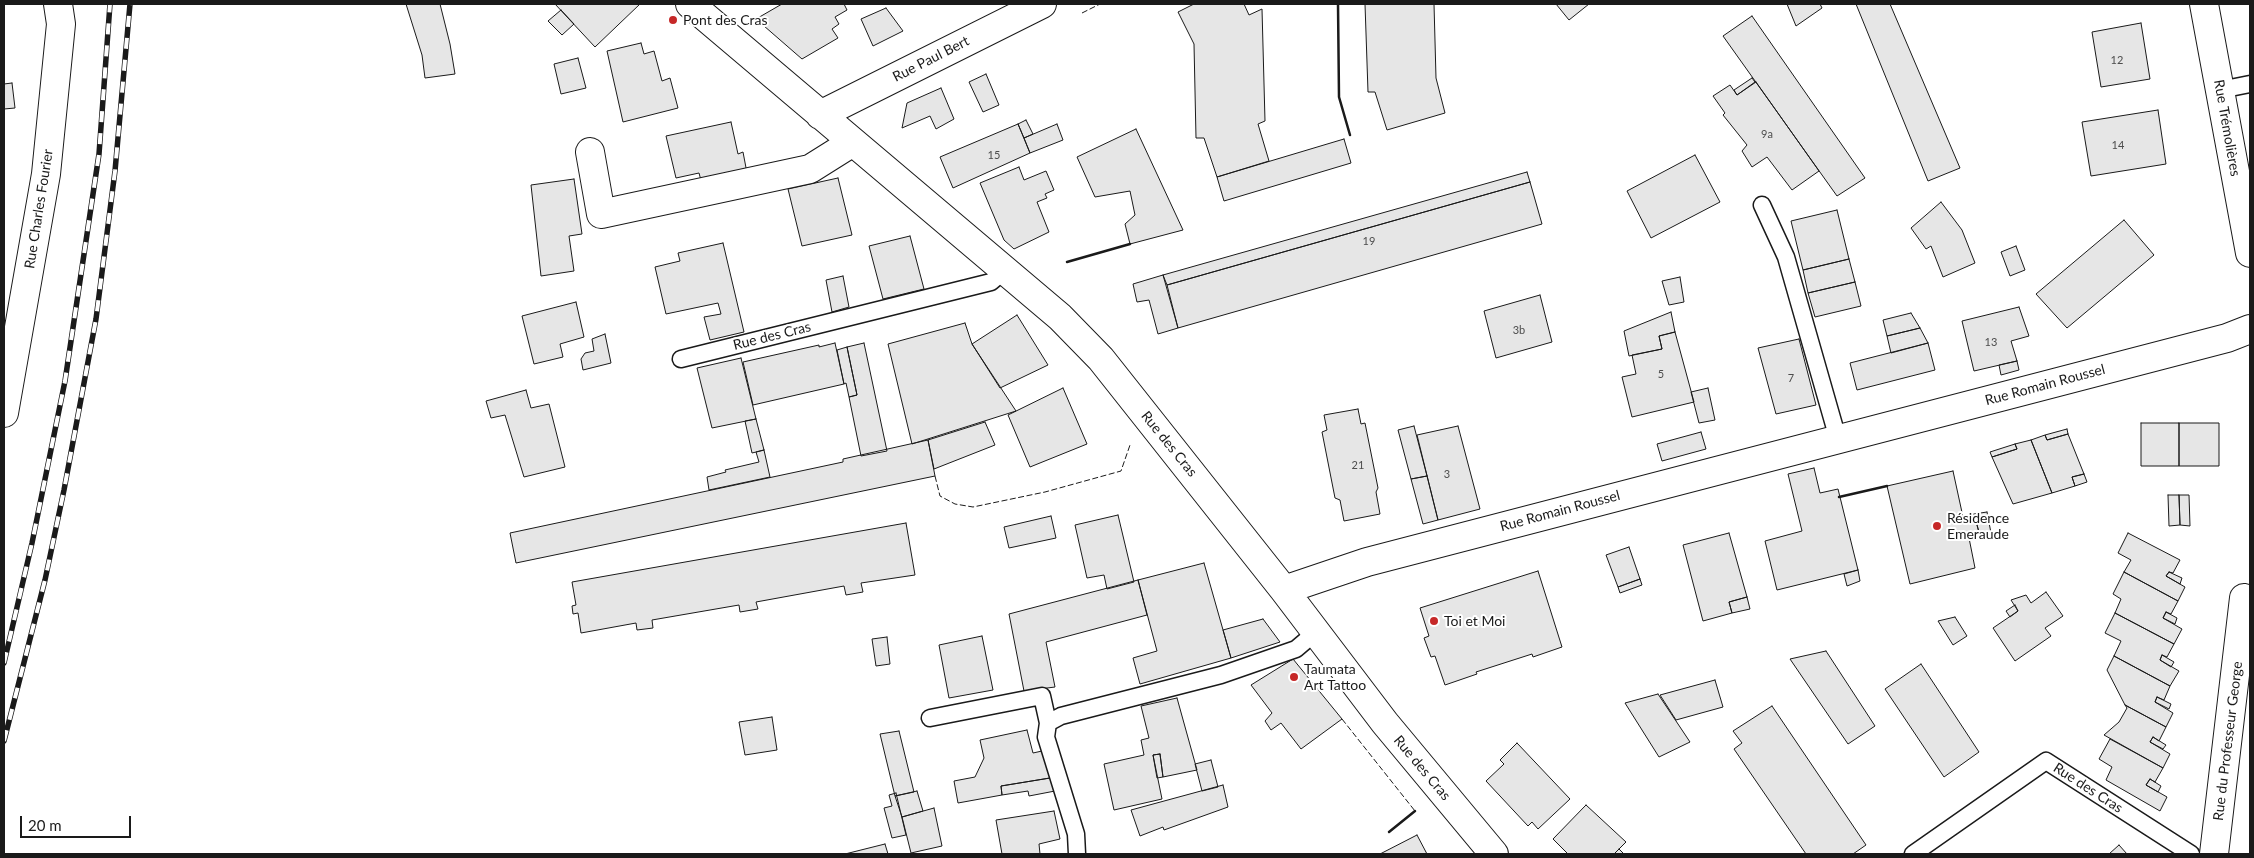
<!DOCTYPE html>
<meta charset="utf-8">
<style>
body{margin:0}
#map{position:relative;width:2254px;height:858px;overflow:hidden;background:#fff;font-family:Lato,sans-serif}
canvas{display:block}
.frame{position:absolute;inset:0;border:5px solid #1a1a1a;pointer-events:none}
.scale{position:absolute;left:20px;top:816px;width:111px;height:22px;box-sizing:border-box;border:2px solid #1a1a1a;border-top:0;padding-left:6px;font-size:15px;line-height:18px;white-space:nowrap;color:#1a1a1a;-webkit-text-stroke:4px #fff;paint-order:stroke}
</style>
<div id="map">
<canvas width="2254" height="858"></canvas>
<div class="frame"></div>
<div class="scale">20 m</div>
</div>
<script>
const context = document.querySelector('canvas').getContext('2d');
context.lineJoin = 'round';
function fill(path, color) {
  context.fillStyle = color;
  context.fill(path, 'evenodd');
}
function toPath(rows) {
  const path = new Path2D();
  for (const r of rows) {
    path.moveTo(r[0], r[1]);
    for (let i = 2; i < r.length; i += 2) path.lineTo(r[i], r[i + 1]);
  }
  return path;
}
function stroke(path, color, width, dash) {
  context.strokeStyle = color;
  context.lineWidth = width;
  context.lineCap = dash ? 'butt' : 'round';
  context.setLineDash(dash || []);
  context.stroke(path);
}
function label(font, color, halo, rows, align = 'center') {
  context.font = font + ' Lato,sans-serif';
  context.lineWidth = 4;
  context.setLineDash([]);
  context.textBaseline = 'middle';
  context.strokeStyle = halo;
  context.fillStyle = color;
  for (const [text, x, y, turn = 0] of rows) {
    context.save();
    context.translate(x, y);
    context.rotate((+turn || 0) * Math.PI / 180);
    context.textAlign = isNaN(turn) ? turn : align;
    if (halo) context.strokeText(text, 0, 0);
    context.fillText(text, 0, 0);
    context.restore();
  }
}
const building = toPath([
 [406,4,440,4,450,44,455,74,425,78,422,55,406,4],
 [555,4,640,4,595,47,555,4],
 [782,4,844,4,847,10,835,17,839,24,832,29,838,38,802,59,756,19,782,4],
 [1194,4,1244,4,1249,15,1262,9,1265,121,1258,124,1269,161,1217,177,1204,138,1196,138,1194,44,1178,12,1194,4],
 [1365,4,1434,4,1436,78,1445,113,1387,130,1375,92,1368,92,1365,4],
 [1556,4,1589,4,1569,20,1556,4],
 [1787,4,1820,4,1822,8,1796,26,1787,4],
 [1856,4,1890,4,1960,168,1928,181,1856,4],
 [886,8,903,31,873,46,861,19,886,8],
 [561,10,574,24,562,35,548,21,561,10],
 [1752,16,1865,178,1837,196,1723,36,1752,16],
 [2141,23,2150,79,2101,87,2092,32,2141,23],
 [641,43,644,54,654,51,662,81,670,78,678,108,623,122,607,51,641,43],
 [578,58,586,88,561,94,554,64,578,58],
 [986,74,999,105,983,112,969,82,986,74],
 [1752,78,1755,82,1737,95,1734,90,1752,78],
 [1756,82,1819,171,1792,190,1767,157,1752,167,1742,151,1747,145,1723,115,1725,113,1713,96,1730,85,1737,95,1756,82],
 [12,83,15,108,4,109,4,84,12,83],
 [941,88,954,119,936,129,930,116,902,128,907,103,941,88],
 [2158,110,2166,164,2091,176,2082,122,2158,110],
 [1026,120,1033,134,1024,138,1018,124,1026,120],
 [731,122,738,154,743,152,747,173,702,184,699,173,676,178,666,136,731,122],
 [1018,124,1030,153,953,188,940,157,1018,124],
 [1057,124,1063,140,1030,153,1024,138,1057,124],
 [1136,129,1183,230,1130,244,1125,224,1135,215,1130,191,1095,197,1077,157,1136,129],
 [1344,139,1351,163,1224,201,1217,177,1344,139],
 [1695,155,1720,202,1651,238,1627,191,1695,155],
 [1019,167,1024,180,1046,171,1054,190,1045,194,1047,198,1037,202,1049,232,1014,249,1004,240,980,183,1019,167],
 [1527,172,1530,182,1167,285,1163,275,1527,172],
 [838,178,852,235,802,246,788,189,838,178],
 [574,179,582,234,569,236,574,271,541,276,531,185,574,179],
 [1530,182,1542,224,1178,328,1167,285,1530,182],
 [1941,202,1962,230,1975,263,1943,277,1931,246,1926,249,1911,228,1941,202],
 [1837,210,1849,259,1803,270,1791,221,1837,210],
 [2124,220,2154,255,2067,328,2036,294,2124,220],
 [910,236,924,289,883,299,869,246,910,236],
 [723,243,744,332,710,340,704,317,721,314,718,303,666,314,655,267,680,261,678,253,723,243],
 [2016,246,2025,270,2010,276,2001,252,2016,246],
 [1849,259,1855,282,1808,293,1803,270,1849,259],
 [1163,275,1178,328,1158,334,1149,300,1137,302,1133,284,1163,275],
 [843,276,849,307,832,312,826,280,843,276],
 [1680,277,1684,302,1669,305,1662,281,1680,277],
 [1855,282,1861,306,1815,317,1808,293,1855,282],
 [1540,295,1552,342,1496,358,1484,311,1540,295],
 [576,302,584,337,560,344,563,357,534,364,522,316,576,302],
 [2019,307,2029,336,2011,341,2017,361,1974,371,1962,321,2019,307],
 [1671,312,1675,332,1659,336,1662,349,1629,356,1624,331,1671,312],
 [1911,313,1920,328,1887,336,1883,320,1911,313],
 [1017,315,1048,365,1000,388,972,344,1017,315],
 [965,323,972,344,1016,411,912,444,888,344,965,323],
 [1920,328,1928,343,1891,353,1887,336,1920,328],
 [1675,332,1694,402,1632,417,1622,377,1636,374,1632,355,1662,349,1659,336,1675,332],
 [605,334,611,363,583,370,581,359,585,353,594,351,592,339,605,334],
 [1799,339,1816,405,1776,414,1758,348,1799,339],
 [835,343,844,384,753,405,743,362,819,345,819,347,835,343],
 [864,343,887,451,861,456,849,397,857,395,847,347,864,343],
 [1928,343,1935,370,1857,390,1850,363,1928,343],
 [847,347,857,395,849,397,846,383,844,384,837,350,847,347],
 [741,358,756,419,712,428,697,368,741,358],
 [2017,361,2019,370,2001,375,1999,365,2017,361],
 [1063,388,1087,444,1030,467,1008,415,1063,388],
 [1708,388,1715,420,1699,423,1691,392,1708,388],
 [526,390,531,408,549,404,565,467,524,477,505,415,491,418,486,401,526,390],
 [1358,409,1361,424,1365,423,1378,488,1376,492,1380,514,1344,521,1340,500,1335,498,1322,432,1327,430,1324,415,1358,409],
 [756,419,764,450,752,453,745,421,756,419],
 [985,422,995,445,934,469,928,440,985,422],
 [2141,423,2179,423,2179,466,2141,466,2141,423],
 [2179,423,2219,423,2219,466,2179,466,2179,423],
 [1414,426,1427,476,1411,479,1398,430,1414,426],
 [1458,426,1480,509,1438,520,1417,435,1458,426],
 [2067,429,2068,434,2047,440,2045,435,2067,429],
 [1701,432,1706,449,1662,461,1657,444,1701,432],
 [2068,434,2084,474,2072,477,2075,486,2052,493,2031,440,2045,435,2047,440,2068,434],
 [928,440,935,476,516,563,510,533,843,462,843,459,928,440],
 [2031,440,2052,493,2013,504,1992,457,2017,449,2015,444,2031,440],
 [2015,444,2017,449,1992,457,1990,452,2015,444],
 [764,450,770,477,709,490,707,477,726,472,725,470,759,462,756,452,764,450],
 [1814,468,1820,493,1838,489,1858,570,1777,590,1765,541,1802,531,1788,474,1814,468],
 [1953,471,1963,517,1974,514,1980,536,1969,538,1975,568,1910,584,1887,486,1953,471],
 [2084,474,2087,482,2075,486,2072,477,2084,474],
 [1427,476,1438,520,1423,524,1411,479,1427,476],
 [2168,495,2179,495,2180,525,2169,526,2168,495],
 [2179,495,2189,495,2190,526,2180,525,2179,495],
 [1987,512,1991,533,1980,536,1974,514,1987,512],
 [1118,515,1134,582,1107,589,1104,575,1087,578,1075,525,1118,515],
 [1051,516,1056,538,1009,548,1004,527,1051,516],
 [906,523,915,575,861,583,863,592,846,595,844,586,756,602,758,609,740,612,739,605,652,620,653,628,637,630,636,623,581,633,578,613,573,614,572,606,576,605,572,582,906,523],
 [1729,533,1747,597,1729,602,1732,613,1703,621,1683,545,1729,533],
 [2128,533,2180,560,2173,573,2169,572,2166,576,2185,587,2178,601,2124,572,2131,560,2118,553,2128,533],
 [1629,547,1640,579,1618,587,1606,555,1629,547],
 [1204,563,1231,658,1140,684,1133,658,1157,651,1138,580,1204,563],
 [1858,570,1860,581,1847,586,1844,574,1858,570],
 [1538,571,1562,647,1533,657,1532,654,1476,672,1477,674,1445,685,1435,656,1431,657,1424,638,1429,636,1420,608,1538,571],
 [2124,572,2178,601,2171,614,2166,612,2163,618,2182,629,2174,644,2115,613,2121,599,2113,594,2124,572],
 [2169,572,2182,578,2180,584,2166,576,2169,572],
 [1640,579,1642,585,1620,593,1618,587,1640,579],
 [1138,580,1147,615,1046,642,1055,687,1024,691,1009,614,1138,580],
 [2046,592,2063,616,2045,628,2051,636,2015,661,1993,628,2018,611,2011,600,2026,595,2031,603,2046,592],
 [1747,597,1750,609,1732,613,1729,602,1747,597],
 [2015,605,2018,611,2010,617,2006,611,2015,605],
 [2166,612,2177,618,2175,624,2163,618,2166,612],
 [2115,613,2174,644,2167,657,2162,655,2160,660,2179,671,2170,686,2114,656,2121,641,2105,633,2115,613],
 [1955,617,1967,636,1953,645,1938,621,1955,617],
 [1263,619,1280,642,1231,658,1223,630,1263,619],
 [982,636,993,690,949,698,939,645,982,636],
 [887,637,890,664,876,666,872,639,887,637],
 [1826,651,1875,726,1848,744,1790,659,1826,651],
 [2162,655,2174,662,2171,667,2160,660,2162,655],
 [2114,656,2170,686,2164,700,2157,697,2155,702,2173,713,2166,727,2125,705,2107,670,2114,656],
 [1293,659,1342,719,1301,749,1281,723,1271,730,1265,721,1272,713,1251,685,1293,659],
 [1921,664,1979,752,1944,777,1885,689,1921,664],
 [1715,680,1723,707,1676,720,1660,695,1715,680],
 [1658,694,1690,742,1659,757,1625,703,1658,694],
 [2157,697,2171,704,2169,709,2155,702,2157,697],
 [1177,698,1197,770,1163,777,1160,754,1153,755,1162,799,1114,810,1104,764,1144,755,1141,740,1149,738,1141,706,1177,698],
 [2125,705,2166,727,2159,741,2153,737,2150,742,2170,754,2163,768,2104,735,2119,722,2127,708,2125,705],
 [1772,706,1866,845,1853,854,1806,854,1734,749,1742,743,1733,731,1772,706],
 [772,717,777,750,745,755,739,722,772,717],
 [1027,730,1033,753,1042,751,1050,778,1001,786,1002,795,958,803,954,781,975,777,984,758,980,740,1027,730],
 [899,731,914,792,895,796,880,734,899,731],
 [2153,737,2166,745,2163,749,2150,742,2153,737],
 [2110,739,2163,768,2155,782,2150,779,2146,785,2167,797,2160,811,2106,780,2112,767,2099,759,2110,739],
 [1517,743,1570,799,1538,829,1532,822,1528,826,1486,781,1504,764,1500,760,1517,743],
 [1160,754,1163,777,1157,778,1153,755,1160,754],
 [1211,760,1218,787,1202,791,1195,764,1211,760],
 [1050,778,1055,791,1029,796,1028,791,1002,795,1001,786,1050,778],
 [2150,779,2161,786,2158,792,2146,785,2150,779],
 [1223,785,1228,807,1164,830,1163,827,1140,836,1131,810,1223,785],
 [917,791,923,811,902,817,895,796,917,791],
 [896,793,906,835,892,838,884,808,892,806,889,795,896,793],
 [1586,805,1626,842,1614,854,1568,854,1553,839,1586,805],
 [934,808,942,846,911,853,902,817,934,808],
 [1054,811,1060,839,1039,844,1040,854,1002,854,996,820,1054,811],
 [1417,835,1427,854,1380,854,1417,835],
 [885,844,888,854,845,854,885,844],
 [2119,845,2127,854,2109,854,2119,845],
 [1619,849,1624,854,1614,854,1619,849]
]);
const service = toPath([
 [2220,90,2250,84],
 [1762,205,1786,257,1838,439],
 [681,359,991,282,1004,271],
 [930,718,1042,696,1048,723],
 [1077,854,1076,834,1046,737,1048,723,1061,716,1221,675,1296,649,1316,632],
 [1913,854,2046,761,2191,854]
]);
const minor = toPath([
 [690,4,1060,317,1101,359,1284,590,1385,723,1494,854],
 [2204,4,2250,253],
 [820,115,1042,4],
 [590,152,601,214,810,169,853,142],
 [4,413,46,174,61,24,58,4],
 [1284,590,1367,562,2227,338,2250,329],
 [2214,854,2244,598]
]);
const rail = toPath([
 [4,663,32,543,65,381,99,154,110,4],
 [4,741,45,580,64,490,96,319,115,171,130,4]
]);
const fence = toPath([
 [1082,13,1100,4],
 [935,476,940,496,955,504,973,507,1045,492,1121,471,1130,445],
 [1342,719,1415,811]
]);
const wall = toPath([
 [1338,4,1339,97,1350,135],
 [1067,262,1130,244],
 [1839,497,1887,486],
 [1389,832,1415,811]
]);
const markers = [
 [673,20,5,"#c62828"],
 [1937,526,5,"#c62828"],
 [1434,621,5,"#c62828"],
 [1294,677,5,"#c62828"]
];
const numberNames = [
 ["12",2117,60],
 ["9a",1767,134],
 ["14",2118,145],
 ["15",994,155],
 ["19",1369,241],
 ["3b",1519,330],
 ["13",1991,342],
 ["5",1661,374],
 ["7",1791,378],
 ["21",1358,465],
 ["3",1447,474]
];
const poiNames = [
 ["Pont des Cras",683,20],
 ["Résidence",1947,518],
 ["Emeraude",1947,534],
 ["Toi et Moi",1444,621],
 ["Taumata",1304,669],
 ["Art Tattoo",1304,685]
];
const streetNames = [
 ["Rue Paul Bert",931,59,-27],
 ["Rue Trémolières",2227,128,80],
 ["Rue Charles Fourier",39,209,-81],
 ["Rue des Cras",772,336,-14],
 ["Rue Romain Roussel",2045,385,-15],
 ["Rue des Cras",1169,444,51],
 ["Rue Romain Roussel",1560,511,-15],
 ["Rue du Professeur George",2228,741,-83],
 ["Rue des Cras",1422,768,50],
 ["Rue des Cras",2088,788,33]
];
fill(building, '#e6e6e6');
stroke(building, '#1a1a1a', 1);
stroke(service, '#1a1a1a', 19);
stroke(minor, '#1a1a1a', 30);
stroke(service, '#fff', 16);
stroke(minor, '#fff', 28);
stroke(rail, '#1a1a1a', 5.5);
stroke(rail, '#fff', 4, [11]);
stroke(fence, '#1a1a1a', 1, [6, 2.5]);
stroke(wall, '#1a1a1a', 2.5);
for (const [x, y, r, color] of markers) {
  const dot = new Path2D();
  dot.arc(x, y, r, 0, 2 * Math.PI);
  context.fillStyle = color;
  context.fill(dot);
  stroke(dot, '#fff', 2);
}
label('11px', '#4d4d4d', null, numberNames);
label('14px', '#1a1a1a', '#fff', poiNames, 'left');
label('14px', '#1a1a1a', '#fff', streetNames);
</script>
